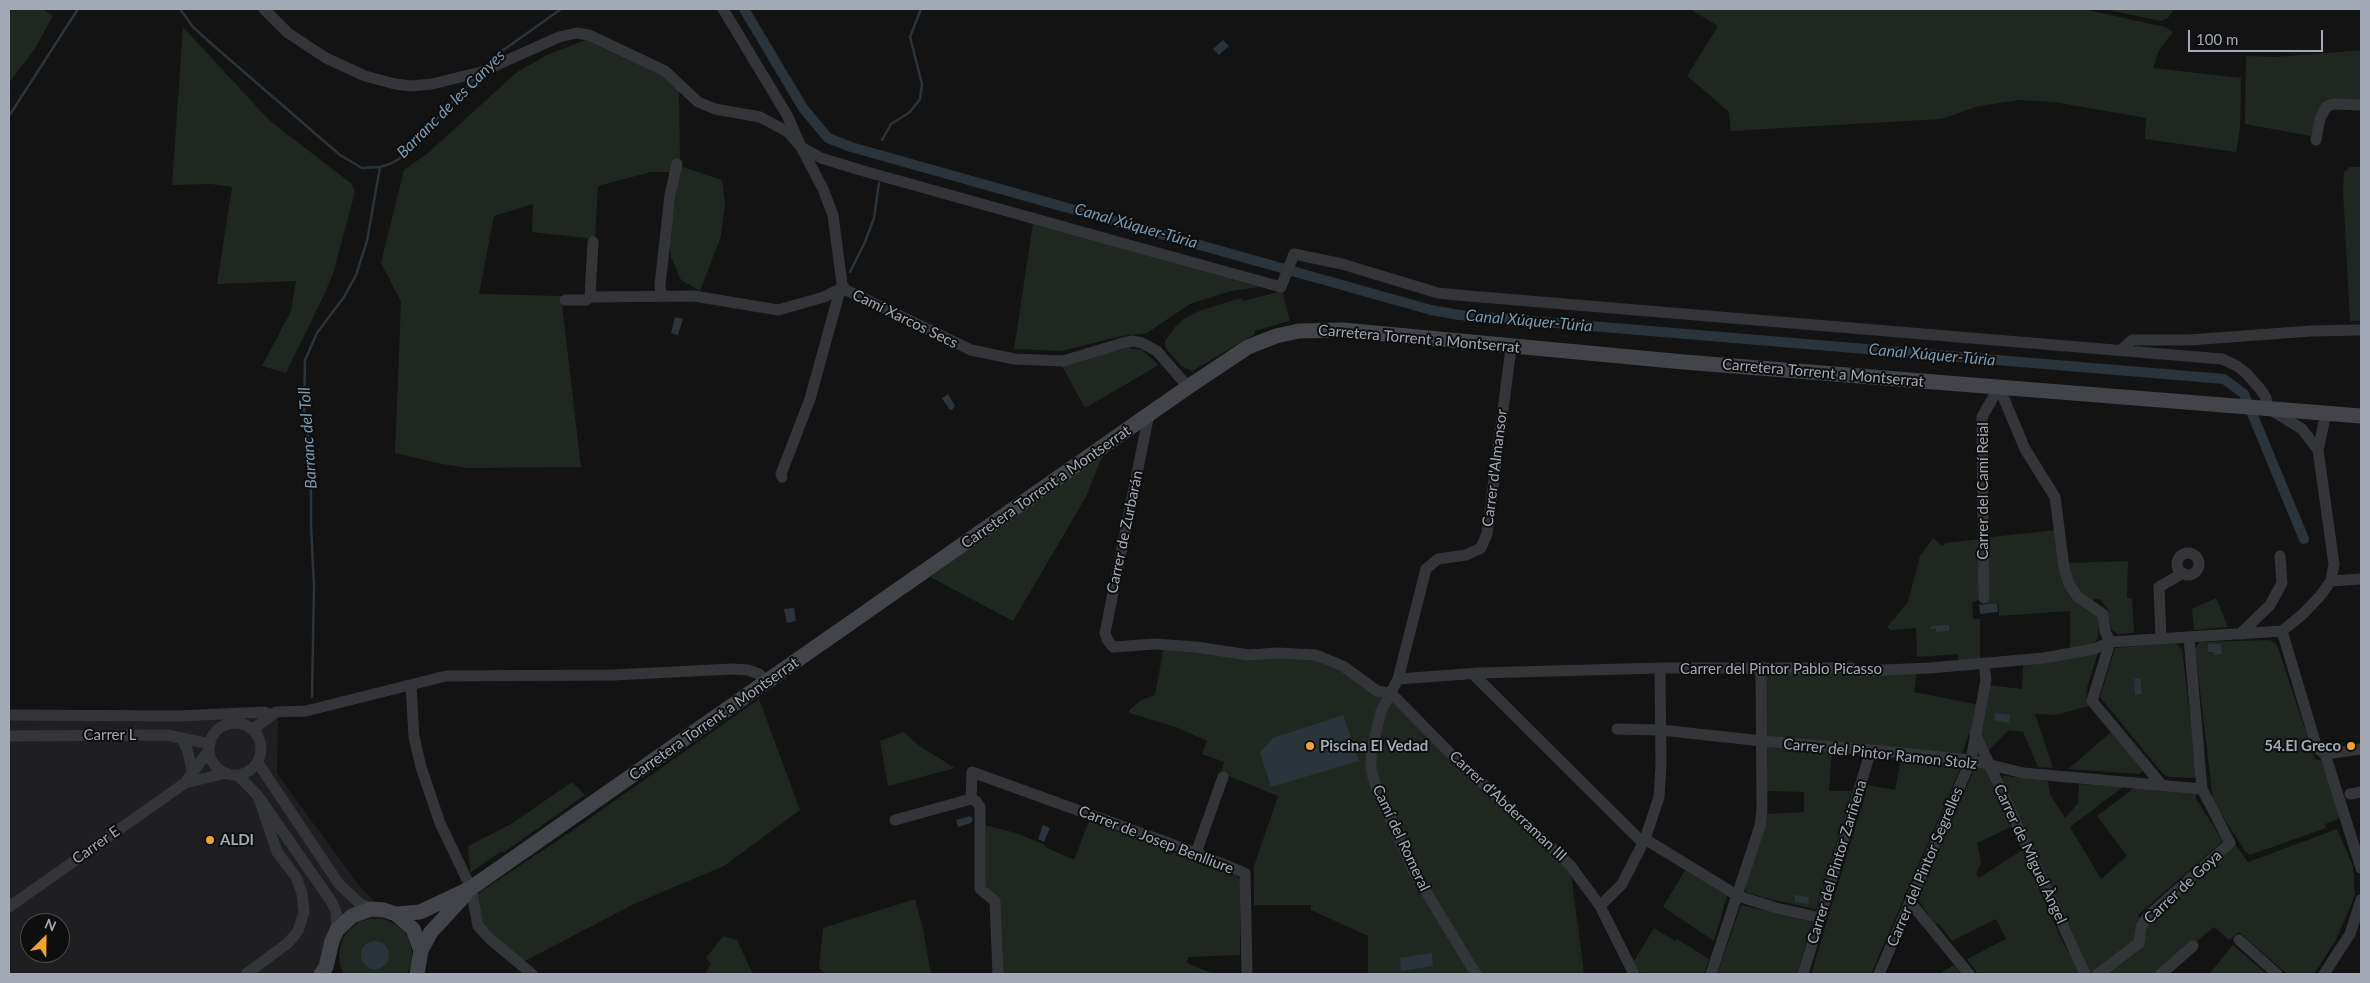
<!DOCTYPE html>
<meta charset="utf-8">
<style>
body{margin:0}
#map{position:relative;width:2370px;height:983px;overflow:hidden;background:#131314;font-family:Lato,sans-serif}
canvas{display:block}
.frame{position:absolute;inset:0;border:10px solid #a4aab5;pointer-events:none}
.north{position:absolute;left:20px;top:913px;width:50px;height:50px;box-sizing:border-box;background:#0e0e0f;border:1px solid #4a4c51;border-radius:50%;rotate:23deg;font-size:14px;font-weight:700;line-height:20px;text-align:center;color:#a4aab5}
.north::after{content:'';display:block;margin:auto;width:18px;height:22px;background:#f1a42e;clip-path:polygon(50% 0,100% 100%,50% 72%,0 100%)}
.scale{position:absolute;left:2188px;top:30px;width:135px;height:22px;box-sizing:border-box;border:2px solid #a4aab5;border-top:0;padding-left:6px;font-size:15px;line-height:18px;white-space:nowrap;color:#a4aab5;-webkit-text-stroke:4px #0e0e0f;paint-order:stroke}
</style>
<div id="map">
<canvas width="2370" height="983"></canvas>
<div class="frame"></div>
<div class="north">N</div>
<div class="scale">100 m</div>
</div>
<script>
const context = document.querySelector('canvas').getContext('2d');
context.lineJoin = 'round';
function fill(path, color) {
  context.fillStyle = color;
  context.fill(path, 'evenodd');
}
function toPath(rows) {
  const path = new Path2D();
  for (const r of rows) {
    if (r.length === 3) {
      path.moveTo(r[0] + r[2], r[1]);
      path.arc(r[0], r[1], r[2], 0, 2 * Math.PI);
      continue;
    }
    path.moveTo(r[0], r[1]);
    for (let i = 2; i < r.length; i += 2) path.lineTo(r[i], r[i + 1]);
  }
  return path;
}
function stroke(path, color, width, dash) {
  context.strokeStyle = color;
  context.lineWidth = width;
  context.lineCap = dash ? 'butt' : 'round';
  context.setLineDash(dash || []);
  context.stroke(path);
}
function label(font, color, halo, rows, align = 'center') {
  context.font = font + ' Lato,sans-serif';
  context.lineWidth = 4;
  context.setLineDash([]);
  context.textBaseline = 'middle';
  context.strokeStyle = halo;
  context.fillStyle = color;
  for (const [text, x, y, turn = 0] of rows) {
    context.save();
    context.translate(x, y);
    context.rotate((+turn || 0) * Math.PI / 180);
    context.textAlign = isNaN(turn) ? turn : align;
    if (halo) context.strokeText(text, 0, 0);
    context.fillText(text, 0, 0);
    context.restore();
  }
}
const built = toPath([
 [282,707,278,715,277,774,361,888,374,900,347,916,318,974,9,974,9,711,158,712],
 [30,923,60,923,60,953,30,953]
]);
const green = toPath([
 [12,9,42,9,53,16,34,50,9,83,9,15],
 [1690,9,2083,9,2165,27,2173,32,2159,50,2153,68,2241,78,2240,128,2236,152,2145,139,2146,118,2054,102,2020,100,1979,106,1941,119,1731,131,1729,112,1687,76,1718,26],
 [2104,9,2174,9,2168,18,2161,21],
 [183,27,270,121,352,184,355,192,333,274,323,297,286,373,262,366,291,311,296,281,217,284,232,187,211,184,172,185],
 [588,39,661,74,679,91,680,160,673,172,651,172,598,186,595,239,532,232,533,204,494,216,479,294,561,296,581,467,468,468,442,464,395,453,401,302,381,263,404,170,428,153,517,72,547,55],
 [2361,50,2361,101,2333,101,2316,121,2311,136,2245,124,2246,56,2276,57],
 [680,166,722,180,725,203,721,236,700,291,681,280,671,257,669,243],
 [2350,167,2361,167,2361,321,2350,321,2343,190,2344,172],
 [1033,223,1259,287,1231,291,1190,304,1147,333,1122,336,1061,351,1014,349],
 [1282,291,1290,321,1254,331,1255,334,1192,371,1181,366,1165,347,1165,341,1175,327,1185,318,1199,311,1241,298,1243,301],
 [1127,348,1142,350,1159,365,1085,408,1061,364],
 [1104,452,1086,497,1013,621,930,577],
 [2056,530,2059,564,2099,616,2098,638,2093,644,2070,649,2070,611,1999,616,1998,603,1986,604,1983,538],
 [1933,538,1942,546,1946,543,1979,539,1982,600,1972,602,1973,619,1980,619,1980,659,1958,661,1958,654,1917,657,1916,628,1890,630,1887,627,1908,602,1920,556],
 [2128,561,2127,598,2132,598,2134,633,2118,634,2111,629,2108,610,2100,599,2094,599,2093,602,2077,593,2064,563],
 [2216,598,2228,627,2194,630,2192,609],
 [2270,640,2277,645,2315,759,2321,761,2344,817,2325,824,2326,828,2250,855,2245,851,2213,801,2195,648,2200,642],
 [2175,643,2182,649,2197,776,2194,778,2169,777,2163,774,2100,697,2115,648],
 [1164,646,1316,655,1391,693,1570,865,1584,974,1368,974,1368,936,1311,910,1311,905,1254,905,1254,866,1278,796,1221,773,1224,762,1202,754,1207,741,1176,727,1129,713,1129,710,1141,700,1155,695],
 [2098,653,2086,691,2089,706,2055,715,2035,714,2053,768,2038,767,2023,732,2009,730,1989,750,1980,731,1987,685,2022,689,2023,662],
 [1765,670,1917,670,1914,692,1980,705,1961,755,1768,737,1766,735],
 [759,699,800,810,724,866,634,904,521,963,486,933,480,920,477,894,569,833],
 [904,732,918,745,955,768,888,786,880,741],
 [2111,732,2143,771,2139,774,2068,769],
 [1767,746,1832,752,1829,791,1852,791,1816,909,1769,899,1747,892,1745,889,1767,814,1804,812,1804,792,1767,791],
 [1901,758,1959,764,1961,767,1871,974,1811,974,1868,785,1895,790],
 [1976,765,1985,767,2011,827,1977,843,1981,862,1976,874,1979,878,2022,850,2061,939,2081,974,1978,974,1967,959,2006,939,1996,919,1952,941,1938,923,1935,925,1918,899],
 [2004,776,2048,781,2050,794,2065,818,2078,803,2079,784,2123,787,2070,827,2101,879,2127,856,2097,816,2134,788,2198,793,2195,797,2223,841,2138,915,2141,920,2137,941,2095,974,2090,974,2002,779],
 [572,782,585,795,504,852,500,852,470,873,468,846,511,824],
 [1089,821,1237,876,1240,880,1240,955,1188,957,1187,963,1214,974,1000,974,998,901,984,887,984,825,1016,833,1045,845,1045,847,1074,860],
 [2337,829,2353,866,2355,895,2336,940,2314,974,2287,974,2239,932,2229,940,2214,927,2158,974,2103,974,2139,946,2149,919,2178,896,2195,886,2193,881,2235,844,2248,862],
 [1685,870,1727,896,1714,941,1663,907],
 [915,899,923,929,931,974,826,974,819,968,823,928],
 [1741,905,1812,922,1797,974,1717,974],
 [371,918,384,919,395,924,404,931,410,942,412,953,411,965,407,974,344,974,340,965,339,952,342,940,349,930,359,922],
 [364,946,387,947,389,956,385,965,381,968,361,954],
 [1654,928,1675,941,1677,939,1709,959,1704,974,1643,974,1631,966],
 [723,936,737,940,753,974,705,974,711,963,706,958],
 [2233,945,2256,965,2267,974,2209,974],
 [1954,965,1961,974,1939,974]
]);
const water = toPath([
 [1223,40,1229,46,1219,55,1213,49],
 [675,317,683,319,678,335,671,333],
 [948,394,955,406,952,410,949,409,942,398],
 [1997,603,1998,612,1980,614,1979,605],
 [794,608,796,621,787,623,784,609],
 [1949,625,1949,631,1936,632,1936,629,1930,629,1930,626],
 [2221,644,2222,654,2214,655,2214,652,2208,652,2208,644],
 [2140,678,2142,694,2135,695,2134,679],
 [1995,713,2010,715,2009,723,1994,720],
 [1343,715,1359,761,1271,787,1260,753,1273,738],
 [970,816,973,819,971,823,958,827,956,820],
 [1043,825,1050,828,1044,842,1038,839],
 [1795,895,1809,897,1808,904,1795,902],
 [375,955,14],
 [1432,953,1433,966,1401,971,1400,958]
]);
const stream = toPath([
 [180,9,193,27,214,46,340,155,362,168,380,167,390,164,399,159,476,77],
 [490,63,502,51,561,9],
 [9,116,78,9],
 [882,140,891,124,910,112,920,99,922,84,910,37,921,9],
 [850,272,865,242,874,218,879,183],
 [312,697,314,587,311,526,311,452,304,417,305,360,317,333,344,297,356,275,367,241,380,167]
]);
const canal = toPath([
 [744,9,803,108,828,138,851,147,1431,310,1459,315,2224,379,2244,394,2304,539]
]);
const minor = toPath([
 [264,9,288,33,326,58,365,76,395,84,411,86,432,84,481,72,559,37,577,33,589,35,665,71,698,102,715,109,760,117,788,132,801,147,823,189,833,215,842,284,846,290,971,350,1014,359,1063,361,1123,343,1133,341,1142,343,1157,351,1188,387],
 [723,9,787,115,801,147,821,158,860,170,1118,242,1281,287,1294,254,1342,264,1438,293,1457,295,2222,359,2237,366,2246,373,2261,390,2266,398,2268,408,2302,429,2318,450],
 [2316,140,2320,119,2326,107,2333,104,2361,105],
 [661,296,660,285,670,195,677,164],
 [590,297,593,242],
 [565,300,586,300,590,297,694,296,778,310,824,297,844,287],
 [2122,349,2132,340,2189,340,2311,331,2361,330],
 [1999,387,2025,449,2055,497,2064,567,2069,584,2078,597,2103,614,2105,631,2110,642],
 [1149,414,1105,633,1108,641,1113,647,1155,644,1196,647,1249,655,1277,653,1316,655,1343,666,1377,691,1391,693,1451,754,1570,865,1600,906,1634,974],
 [782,477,781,474,810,399,840,290],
 [2188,564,11],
 [2331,581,2361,579],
 [1984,598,1982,417,1999,387],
 [2282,631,2303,614,2320,596,2331,581,2334,564,2318,450,2326,413],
 [2282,631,2317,748,2325,754],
 [2240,634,2270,605,2282,583,2280,556],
 [2161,638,2159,587,2183,573],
 [2110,642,2092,701,2161,784],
 [1473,674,1643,843],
 [1398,679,1480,673,1660,668,1851,668,1860,671,1930,668,2044,658,2094,649,2110,642,2282,631],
 [411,685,414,737,421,767,440,823,471,888,478,926,490,939,532,974],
 [9,715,179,716,264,712,269,715],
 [235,749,26],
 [253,729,276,712,306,711,446,676,614,675,732,669,748,670,759,674,767,682],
 [1617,729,1661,730,1762,741,1871,750,1971,760,2023,773,2202,789],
 [1975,733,2085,974],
 [9,736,167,735,210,744],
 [182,739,187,749,193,773],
 [2325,754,2361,868],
 [2325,754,2361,749],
 [258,763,339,884,359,903,371,909],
 [238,775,258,796,331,901,336,911,337,930],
 [185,783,226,773],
 [2350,794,2361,792],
 [971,799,976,801,980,807,980,889,995,901,998,974],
 [895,820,971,799,972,772,1196,853,1245,873,1247,974],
 [1645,839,1738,896,1776,908,1821,918],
 [1196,853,1223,777],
 [1910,902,1969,974],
 [1600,906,1622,884,1645,839,1659,797,1661,766,1660,668],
 [9,907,185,783,209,750],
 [2239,940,2277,974],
 [246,974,288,943,298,931,304,912,302,893,296,877,277,852,258,796],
 [1476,974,1414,872,1375,784,1371,770,1371,753,1381,711,1398,679,1426,569,1438,559,1466,555,1481,548,1487,534,1511,348],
 [1711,974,1760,826,1762,810,1761,667],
 [1803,974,1871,750],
 [1879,974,1971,760,1986,680,1984,664],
 [2098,974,2139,943,2141,927,2148,916,2230,843,2202,789,2189,638],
 [2161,974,2193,946],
 [2324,974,2350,934,2361,900]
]);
const secondary = toPath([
 [396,914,420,912,471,888,1188,387,1248,347,1276,336,1299,331,1343,330,1684,362,2361,416],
 [421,950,431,932,465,895],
 [321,974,326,967,332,941,337,930,352,916,371,909,384,910,396,914,413,929,421,950,417,974]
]);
const markers = [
 [1310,746,5,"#f1a42e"],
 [2351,746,5,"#f1a42e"],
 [210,840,5,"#f1a42e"]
];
const streetNames = [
 ["Camí Xarcos Secs",905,319,26],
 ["Carretera Torrent a Montserrat",1419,339,5],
 ["Carretera Torrent a Montserrat",1823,373,5],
 ["Carrer d'Almansor",1495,468,-83],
 ["Carretera Torrent a Montserrat",1046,487,-35],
 ["Carrer del Camí Reial",1983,491,-90],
 ["Carrer de Zurbarán",1125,532,-78],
 ["Carrer del Pintor Pablo Picasso",1781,669],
 ["Carretera Torrent a Montserrat",714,719,-35],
 ["Carrer L",110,735],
 ["Carrer del Pintor Ramon Stolz",1880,754,6],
 ["Carrer d'Abderraman III",1508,806,43],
 ["Camí del Romeral",1401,838,65],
 ["Carrer de Josep Benlliure",1156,840,21],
 ["Carrer E",96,845,-35],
 ["Carrer de Miguel Àngel",2030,854,65],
 ["Carrer del Pintor Zariñena",1837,862,-73],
 ["Carrer del Pintor Segrelles",1925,867,-67],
 ["Carrer de Goya",2183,887,-43]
];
const poiNames = [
 ["Piscina El Vedad",1320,746],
 ["54.El Greco",2341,746,"right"],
 ["ALDI",220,840]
];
const waterNames = [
 ["Barranc de les Canyes",451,104,-45],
 ["Canal Xúquer-Túria",1136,226,16],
 ["Canal Xúquer-Túria",1529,321,5],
 ["Canal Xúquer-Túria",1932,355,5],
 ["Barranc del Toll",308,438,-94]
];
fill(built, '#1f1f21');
fill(green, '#1f2720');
fill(water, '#2b343a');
stroke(stream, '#2b343a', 2.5);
stroke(canal, '#2b343a', 10);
stroke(minor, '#343539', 11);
stroke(secondary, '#424449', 15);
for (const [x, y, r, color] of markers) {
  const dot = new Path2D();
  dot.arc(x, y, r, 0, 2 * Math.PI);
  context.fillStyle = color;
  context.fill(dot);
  stroke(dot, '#0e0e0f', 2);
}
label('15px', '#a4aab5', '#0e0e0f', streetNames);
label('bold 15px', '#a4aab5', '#0e0e0f', poiNames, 'left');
label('italic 16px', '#7b9ab0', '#0e0e0f', waterNames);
</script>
